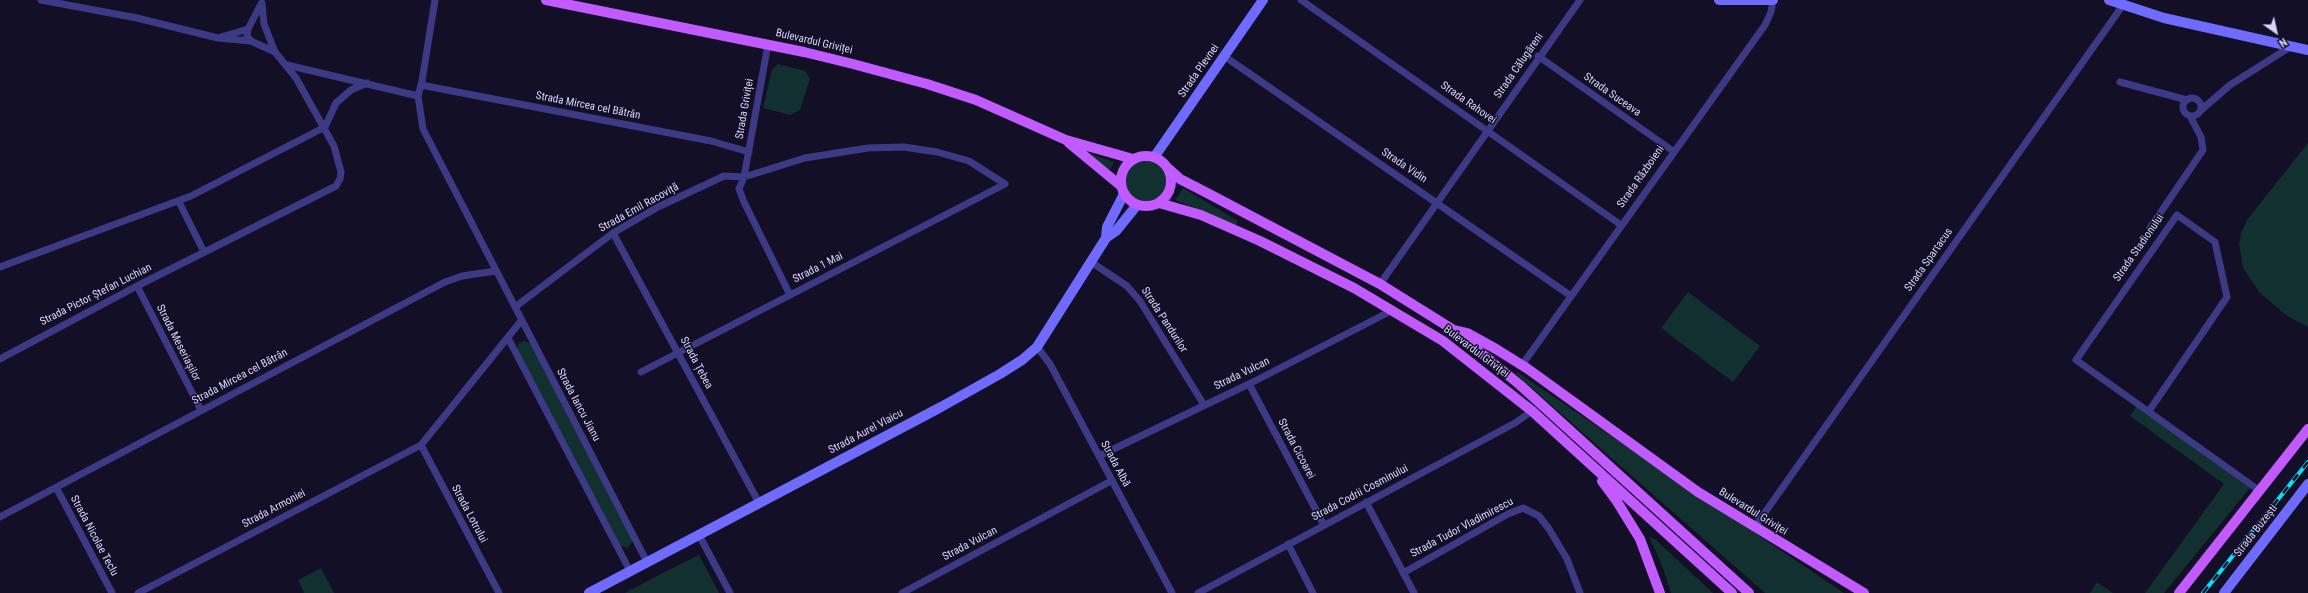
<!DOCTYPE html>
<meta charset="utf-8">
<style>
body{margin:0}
#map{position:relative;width:2308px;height:593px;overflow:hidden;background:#130f26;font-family:"Roboto Condensed",sans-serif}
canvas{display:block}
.north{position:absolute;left:2256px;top:12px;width:40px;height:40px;-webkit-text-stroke:3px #130f26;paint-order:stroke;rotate:146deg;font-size:11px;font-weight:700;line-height:16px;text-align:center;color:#d9d4ff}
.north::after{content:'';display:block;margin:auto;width:14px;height:18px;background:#d9d4ff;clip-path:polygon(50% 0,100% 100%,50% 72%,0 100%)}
</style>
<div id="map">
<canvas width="2308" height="593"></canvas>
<div class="north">N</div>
</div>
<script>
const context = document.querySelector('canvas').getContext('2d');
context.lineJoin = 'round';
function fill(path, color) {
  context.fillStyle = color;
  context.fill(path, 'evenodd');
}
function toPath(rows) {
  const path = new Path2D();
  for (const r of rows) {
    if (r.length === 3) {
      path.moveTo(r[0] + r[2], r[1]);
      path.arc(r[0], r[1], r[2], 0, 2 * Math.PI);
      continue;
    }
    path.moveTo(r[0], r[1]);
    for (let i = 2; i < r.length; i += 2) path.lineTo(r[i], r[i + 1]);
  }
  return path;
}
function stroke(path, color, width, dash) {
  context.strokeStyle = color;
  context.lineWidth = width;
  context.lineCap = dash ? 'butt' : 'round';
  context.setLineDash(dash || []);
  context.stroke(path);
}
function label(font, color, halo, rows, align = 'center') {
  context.font = font + ' "Roboto Condensed",sans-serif';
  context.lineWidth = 3;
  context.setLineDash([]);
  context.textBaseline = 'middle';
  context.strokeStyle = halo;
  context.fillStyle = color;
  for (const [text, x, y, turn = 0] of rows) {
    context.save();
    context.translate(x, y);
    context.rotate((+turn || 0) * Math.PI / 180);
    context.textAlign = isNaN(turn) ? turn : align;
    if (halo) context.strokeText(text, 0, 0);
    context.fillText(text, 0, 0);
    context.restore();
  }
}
const green = toPath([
 [778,64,805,71,810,79,800,110,790,115,763,108,772,70],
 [2308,143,2308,327,2287,316,2260,293,2243,268,2239,245,2241,233,2247,220],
 [1087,153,1114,162,1110,170],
 [1146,181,20],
 [1183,188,1238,221,1236,225,1175,200],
 [1688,292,1760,346,1733,382,1661,328],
 [524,341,531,343,632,539,632,542,628,548,620,546,517,350,518,344],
 [1517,372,1844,593,1765,593,1516,374],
 [2137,406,2250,488,2164,593,2145,593,2224,484,2130,416],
 [1649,536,1656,540,1713,593,1671,593,1663,568],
 [699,555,719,593,625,593,655,577],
 [321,568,334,593,304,593,298,580],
 [2097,582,2113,593,2090,593]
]);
const street = toPath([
 [41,0,137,18,218,38,251,41,275,52],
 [435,0,422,81,418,96,423,129,647,562],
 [1301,0,1621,225],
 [221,37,248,29],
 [251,41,247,36,248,29,261,4],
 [768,44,744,177,739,189,744,202,790,295],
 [1224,56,1571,296],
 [1538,56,1673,151],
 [287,65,418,96],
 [2120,82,2187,100],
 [421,85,711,141,749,152],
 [2192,107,9],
 [2200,111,2230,85,2290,47],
 [179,202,204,252],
 [2150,228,2203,150,2201,137,2190,116],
 [613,233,759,503],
 [1091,262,1127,286,1140,301,1204,405],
 [0,267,191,196,325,127,336,103,351,90,367,83],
 [1380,284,1580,0],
 [137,286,201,410],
 [515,307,613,233,658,207,724,176,744,177,805,158,868,148,904,147,937,152,969,161,1005,184,641,372],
 [508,338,630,571],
 [1037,347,1050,364,1172,593],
 [0,359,137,286,336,186,340,179,341,172,334,146,296,78,275,52,264,24,262,3],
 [1522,365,1765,25,1771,12,1773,0],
 [1249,384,1324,525],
 [2149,411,2227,297,2215,242,2177,215,2076,360,2260,491],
 [421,445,499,593],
 [1099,456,1249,384,1393,310],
 [57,489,112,593],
 [1366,502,1414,593],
 [0,517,445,282,462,276,496,271],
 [1754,528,2123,5],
 [699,535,730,593],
 [1288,544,1313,593],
 [1403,573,1508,514,1523,508,1539,516,1549,529,1567,559,1580,593],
 [138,593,421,445,521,321],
 [902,593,1111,481],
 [1198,593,1515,423,1532,411]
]);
const secondary = toPath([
 [1719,0,1773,0],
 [2109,0,2164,18,2308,50],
 [1155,156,1263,0],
 [1106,238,1107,227,1124,194],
 [589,593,941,407,1000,374,1022,360,1037,347,1106,238,1116,231,1137,205],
 [2224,593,2308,484]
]);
const primary = toPath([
 [546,0,804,52,853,64,927,84,976,100,1066,140,1133,159],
 [1069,143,1121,186],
 [1146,181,25],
 [1169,169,1180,179,1211,195,1380,284,1452,329,1520,385,1749,593],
 [1159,203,1201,215,1260,241,1354,288,1443,341,1532,411,1732,593],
 [1454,330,1467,333,1496,349,1528,369,1698,492,1864,593],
 [1602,481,1616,500,1640,539,1660,593],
 [2179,593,2308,429]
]);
const rail = toPath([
 [2203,593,2308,462]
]);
const streetNames = [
 ["Bulevardul Griviței",814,42,13],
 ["Strada Călugăreni",1519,66,-55],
 ["Strada Plevnei",1199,71,-55],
 ["Strada Suceava",1612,95,35],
 ["Strada Rahovei",1468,103,35],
 ["Strada Mircea cel Bătrân",588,106,11],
 ["Strada Griviței",745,109,-80],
 ["Strada Vidin",1404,166,34],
 ["Strada Războieni",1641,177,-55],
 ["Strada Emil Racoviță",639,208,-29],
 ["Strada Stadionului",2139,248,-55],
 ["Strada Spartacus",1929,260,-55],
 ["Strada 1 Mai",818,268,-27],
 ["Strada Pictor Ștefan Luchian",96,295,-27],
 ["Strada Pandurilor",1164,320,57],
 ["Strada Meseriașilor",178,343,63],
 ["Bulevardul Griviței",1476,352,37],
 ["Strada Țebea",696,363,62],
 ["Strada Vulcan",1242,374,-26],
 ["Strada Mircea cel Bătrân",240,377,-28],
 ["Strada Iancu Jianu",578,405,62],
 ["Strada Aurel Vlaicu",866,432,-28],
 ["Strada Cicoarei",1296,449,62],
 ["Strada Albă",1115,464,62],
 ["Strada Codrii Cosminului",1360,493,-28],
 ["Strada Armoniei",274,509,-28],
 ["Bulevardul Griviței",1753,512,32],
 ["Strada Lotrului",469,514,62],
 ["Strada Tudor Vladimirescu",1462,528,-28],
 ["Strada Buzești",2256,531,-52],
 ["Strada Nicolae Teclu",94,536,62],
 ["Strada Vulcan",970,544,-28]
];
fill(green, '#12302f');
stroke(street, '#3d3a85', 7);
stroke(secondary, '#6f6bff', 10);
stroke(primary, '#c25bff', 10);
stroke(rail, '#00e5ff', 4);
stroke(rail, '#130f26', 2.5, [8]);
label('11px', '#d9d4ff', '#130f26', streetNames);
</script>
